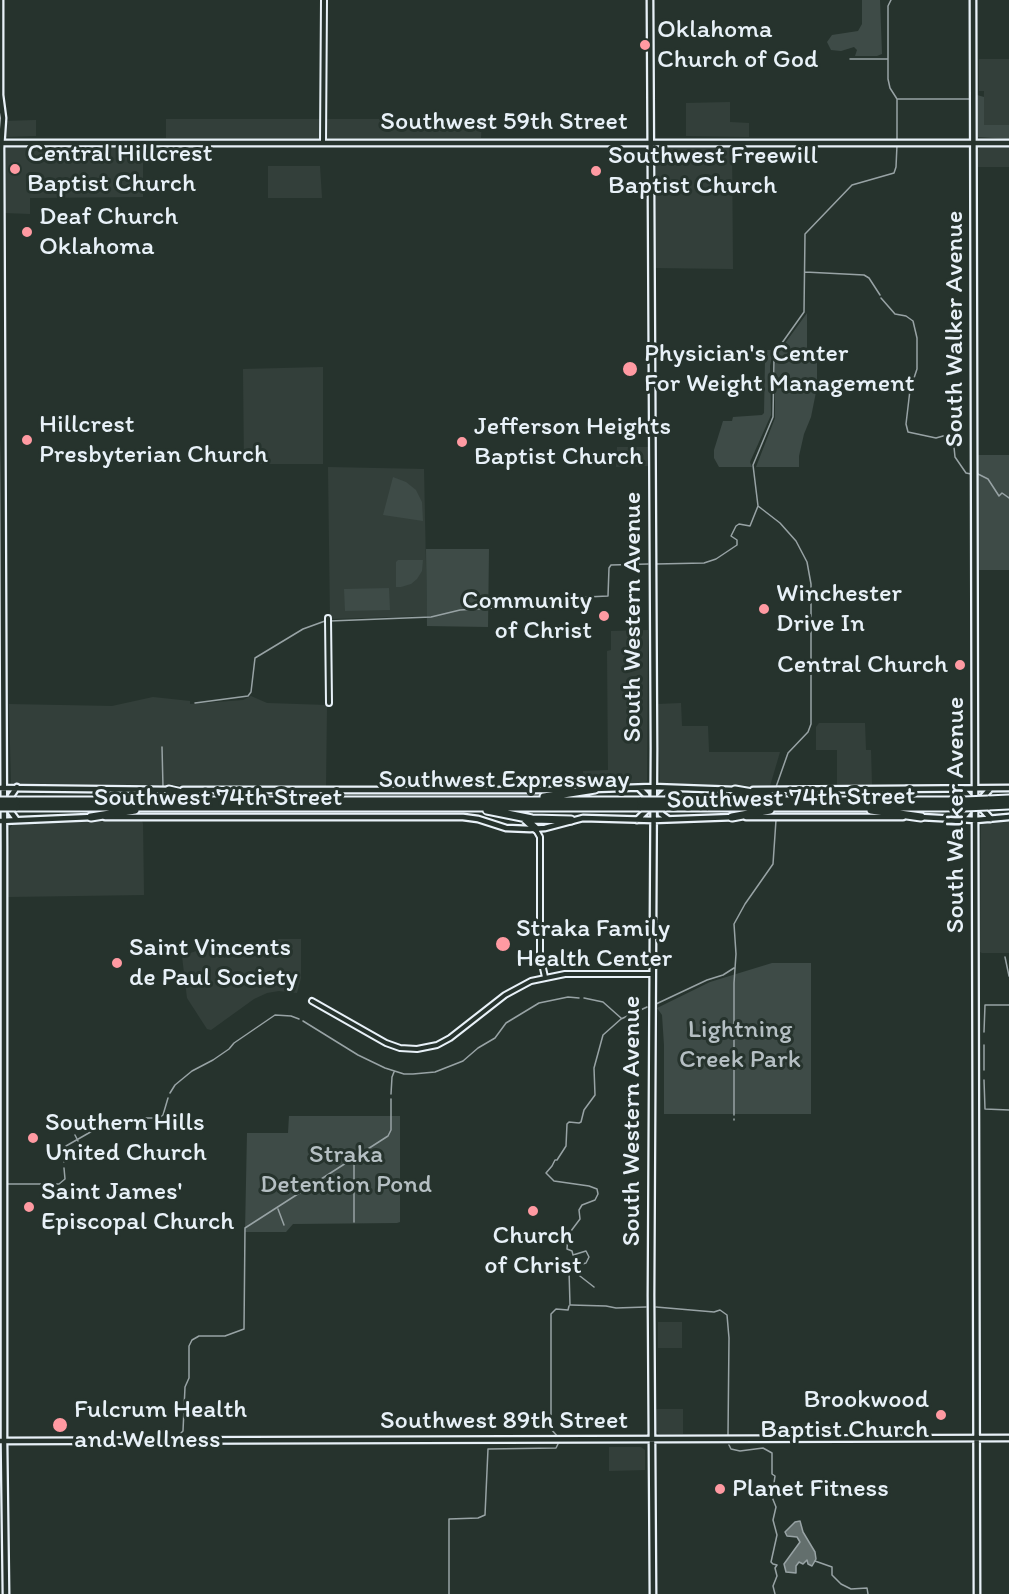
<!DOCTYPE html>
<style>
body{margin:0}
canvas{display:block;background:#26332d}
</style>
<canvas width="1009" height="1594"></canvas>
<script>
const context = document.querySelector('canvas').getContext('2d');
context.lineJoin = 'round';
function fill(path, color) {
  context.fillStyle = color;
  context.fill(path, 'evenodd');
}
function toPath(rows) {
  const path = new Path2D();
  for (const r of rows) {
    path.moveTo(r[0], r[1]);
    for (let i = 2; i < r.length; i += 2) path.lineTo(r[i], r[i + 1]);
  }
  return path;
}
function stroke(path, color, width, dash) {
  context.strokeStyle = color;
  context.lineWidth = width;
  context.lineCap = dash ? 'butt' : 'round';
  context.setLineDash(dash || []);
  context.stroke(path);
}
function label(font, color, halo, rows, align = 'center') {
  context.font = font + ' Itim,sans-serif';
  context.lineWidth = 6;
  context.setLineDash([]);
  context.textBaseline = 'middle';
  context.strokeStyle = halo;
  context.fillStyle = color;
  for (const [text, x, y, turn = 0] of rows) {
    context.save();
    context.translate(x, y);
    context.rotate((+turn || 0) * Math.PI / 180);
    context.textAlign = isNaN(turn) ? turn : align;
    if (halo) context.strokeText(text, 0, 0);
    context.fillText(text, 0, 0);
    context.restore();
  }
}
const built = toPath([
 [979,59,1009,59,1009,133,983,130,984,91,979,91],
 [730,102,730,122,749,123,749,137,686,136,686,103],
 [401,117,482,117,481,138,166,138,166,119,400,119],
 [36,120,36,136,4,137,4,121],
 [143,145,143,197,30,198,30,214,5,213,6,147],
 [732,146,733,269,655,268,656,147],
 [982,146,1009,146,1009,167,977,167,977,150],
 [268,166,320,166,322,198,268,198],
 [323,367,323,464,244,464,243,369],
 [617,447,649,447,648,466,616,467],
 [328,467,424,469,427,616,330,619],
 [648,630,647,781,640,785,583,786,583,771,608,770,607,651,611,650,611,631],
 [251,696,267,703,327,705,326,786,11,784,9,704,112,706,153,697,190,701,190,704,243,700],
 [681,703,682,726,708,726,709,752,780,752,770,786,660,784,658,704],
 [819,723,865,723,866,750,871,750,872,785,837,785,837,750,816,750,816,727],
 [142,820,143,824,144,895,8,897,10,828,14,823],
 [1009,820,1009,953,982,953,980,952,981,823],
 [274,939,301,939,301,978,297,993,279,991,267,993,254,999,211,1030,207,1029,187,998,182,956,216,944,224,958,243,948],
 [658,1322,682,1322,682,1348,658,1348],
 [656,1409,683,1409,683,1434,659,1434,656,1430],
 [609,1447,641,1447,645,1450,645,1470,609,1471]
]);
const green = toPath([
 [862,0,880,0,882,54,877,56,855,56,857,50,854,47,841,51,831,50,827,42,832,35,858,31,862,24],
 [977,95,984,97,984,125,1009,125,1009,139,978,137,976,97],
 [807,313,807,356,815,356,817,361,817,387,811,417,804,434,799,456,799,467,756,467,775,418,775,365,778,353],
 [767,350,773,350,770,366,771,415,750,462,752,467,719,467,714,458,714,450,723,421,732,421,733,417,762,415,764,413,765,361],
 [978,455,1009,455,1009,570,978,570],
 [393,477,406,482,416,490,422,502,423,521,383,515],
 [426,549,489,549,488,627,427,626],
 [398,560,423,560,422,571,417,579,411,584,401,587,396,587,396,562],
 [389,588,390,610,345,611,344,589],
 [772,963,811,963,811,1114,664,1114,664,1045,662,1015,657,1008,710,982],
 [289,1116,400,1116,400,1222,397,1223,293,1224,286,1232,245,1232,247,1133,288,1133]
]);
const water = toPath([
 [800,1521,803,1532,815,1552,816,1559,812,1566,808,1564,807,1560,803,1564,799,1562,796,1566,796,1573,786,1572,784,1564,800,1542,797,1537,787,1536,785,1532,795,1522,800,1521]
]);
const stream = toPath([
 [891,0,888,6,888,79,890,88,897,99,897,140],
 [850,59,887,59],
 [898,99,969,99],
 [805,272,864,275,869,278,880,295],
 [881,298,895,314,906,316,913,321,917,338,917,369,910,390,906,424,908,432,936,438,943,436,953,437,955,457,966,473,971,474],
 [978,474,988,479,999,496,1002,493,1009,498],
 [656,564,704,563,716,559,737,545,737,540,731,536,736,526,739,524,750,526,758,506],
 [330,621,431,617,460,610,491,608,550,609,565,598,608,596,609,568,611,565,648,564],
 [195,703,248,696,251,692,255,658,303,629,325,621],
 [162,747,163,787],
 [776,787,788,753,808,732,811,724,811,584,807,562,796,541,780,523,758,506,753,465,773,417,774,359,777,350,804,312,805,234,852,185,894,173,896,167,897,145],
 [1005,957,1009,976],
 [584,998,603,1002,621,1018],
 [656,1004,707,980,723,975,734,968],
 [303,1021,358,1055,385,1068,404,1074,413,1074,435,1072,463,1061,478,1048,495,1038,506,1023,539,1003,568,997,579,998],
 [984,1032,985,1005,1009,1005],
 [984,1070,984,1045],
 [984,1080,985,1109,1009,1110],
 [170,1093,175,1085,192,1071,213,1060,229,1049,234,1043,275,1015,291,1016,299,1019],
 [391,1094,392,1077,394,1072],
 [734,1115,734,983,736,954,734,924,745,904,773,864,776,820],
 [734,1120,734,1119],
 [75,1135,79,1143],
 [354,1160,354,1222],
 [64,1162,66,1146,115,1118,159,1118,163,1115,168,1098],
 [7,1184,59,1184,65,1179,64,1168],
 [278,1209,284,1225],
 [571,1269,594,1287],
 [570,1305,569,1270,572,1267,586,1263,589,1257,586,1251,573,1255,572,1251,567,1249,568,1235,580,1219,579,1210,582,1205,595,1200,598,1194,597,1189,589,1186,554,1181,546,1173,552,1166,555,1160,557,1160,566,1146,567,1124,569,1122,579,1123,581,1122,584,1110,595,1095,594,1068,603,1035,621,1019,647,1007],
 [571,1305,606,1306,616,1308,646,1307],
 [656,1307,714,1312,720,1310,727,1315,729,1338,728,1435],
 [162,1437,179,1435,183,1431,185,1387,189,1378,189,1346,192,1340,199,1336,225,1336,244,1329,245,1228,388,1136,391,1130,391,1099],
 [558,1437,551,1429,551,1314,556,1309,568,1310,569,1306],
 [729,1445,731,1449,740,1451,763,1448,772,1453,772,1474,775,1476,772,1497,776,1507,773,1520,777,1535,771,1562,773,1564,777,1565,775,1568,777,1576,773,1586,775,1594],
 [815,1561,832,1567,832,1575,841,1584,851,1589,867,1588,868,1594],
 [449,1594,449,1519,478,1518,485,1515,488,1449,556,1448,558,1444]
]);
const tertiary = toPath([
 [323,142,324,0],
 [328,618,329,703],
 [536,830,540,837,540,955,545,977],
 [312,1001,386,1043,400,1048,417,1049,437,1045,450,1038,505,995,531,981,565,974,652,974]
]);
const secondary = toPath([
 [650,0,654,748,651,1295,653,1594],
 [973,0,977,1594],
 [0,95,3,118,1,148,4,846,4,1441,6,1594],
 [0,96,0,0],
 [0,143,1009,143],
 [0,788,171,790],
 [594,789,653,787,735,790],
 [990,789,983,797,983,810,991,819],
 [183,790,570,790],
 [753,790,1009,788],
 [105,817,463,817,478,819,506,828,530,829,545,828,583,818,653,820,735,817],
 [746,817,903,817],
 [920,817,976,820,1009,817],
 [16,819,11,812,11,796,17,787],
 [668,819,661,814,660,797,669,788],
 [637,820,646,811,646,795,639,788],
 [961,820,969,810,969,797,963,790],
 [0,821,93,817],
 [0,1441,1009,1438]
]);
const motorway = toPath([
 [169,790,209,799],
 [735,790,782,798],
 [544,797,595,789],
 [862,798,898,793,907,790],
 [988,800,1009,799],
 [16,801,641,801],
 [665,801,964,801],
 [988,806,1009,805],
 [16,807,641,807],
 [665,807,964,807],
 [487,810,532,819,571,820],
 [871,810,921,817],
 [91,817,135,810],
 [732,817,770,810],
 [525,819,536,829]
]);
const motorwayBridge = toPath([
 [0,801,16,801],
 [641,801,665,801],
 [964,801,988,800],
 [0,807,16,807],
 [641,807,665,807],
 [964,807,988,806]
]);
const markers = [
 [645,45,6,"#ff9aa2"],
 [15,169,6,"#ff9aa2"],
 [596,171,6,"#ff9aa2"],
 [27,232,6,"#ff9aa2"],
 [630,369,8,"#ff9aa2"],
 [27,440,6,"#ff9aa2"],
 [462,442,6,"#ff9aa2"],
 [764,609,6,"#ff9aa2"],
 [604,616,6,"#ff9aa2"],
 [960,665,6,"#ff9aa2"],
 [503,944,8,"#ff9aa2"],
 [117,963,6,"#ff9aa2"],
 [33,1138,6,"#ff9aa2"],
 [29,1207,6,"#ff9aa2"],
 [533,1211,6,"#ff9aa2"],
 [941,1415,6,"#ff9aa2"],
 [60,1425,8,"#ff9aa2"],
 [720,1489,6,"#ff9aa2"]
];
const poiNames = [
 ["Oklahoma",657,30],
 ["Church of God",657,60],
 ["Central Hillcrest",27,154],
 ["Baptist Church",27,184],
 ["Southwest Freewill",608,156],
 ["Baptist Church",608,186],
 ["Deaf Church",39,217],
 ["Oklahoma",39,247],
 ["Physician's Center",644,354],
 ["For Weight Management",644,384],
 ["Hillcrest",39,425],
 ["Presbyterian Church",39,455],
 ["Jefferson Heights",474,427],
 ["Baptist Church",474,457],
 ["Winchester",776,594],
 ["Drive In",776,624],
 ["Community",592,601,"right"],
 ["of Christ",592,631,"right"],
 ["Central Church",948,665,"right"],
 ["Straka Family",516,929],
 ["Health Center",516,959],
 ["Saint Vincents",129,948],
 ["de Paul Society",129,978],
 ["Southern Hills",45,1123],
 ["United Church",45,1153],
 ["Saint James'",41,1192],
 ["Episcopal Church",41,1222],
 ["Church",533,1236,"center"],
 ["of Christ",533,1266,"center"],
 ["Brookwood",929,1400,"right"],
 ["Baptist Church",929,1430,"right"],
 ["Fulcrum Health",74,1410],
 ["and Wellness",74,1440],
 ["Planet Fitness",732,1489]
];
const streetNames = [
 ["Southwest 59th Street",504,122],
 ["South Walker Avenue",955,329,-90],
 ["South Western Avenue",633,617,-90],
 ["Southwest Expressway",504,780],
 ["Southwest 74th Street",218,798],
 ["Southwest 74th Street",791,799,-1],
 ["South Walker Avenue",956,815,-90],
 ["South Western Avenue",632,1121,-90],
 ["Southwest 89th Street",504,1421]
];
const parkNames = [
 ["Lightning",740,1030],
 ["Creek Park",740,1060],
 ["Straka",346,1155],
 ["Detention Pond",346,1185]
];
fill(built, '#333f3a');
fill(green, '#3e4b47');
fill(water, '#636f6d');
stroke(water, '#98a3a5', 1.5);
stroke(stream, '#98a3a5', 1.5);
stroke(tertiary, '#e8f1f8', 8);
stroke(secondary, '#e8f1f8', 9);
stroke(motorway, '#e8f1f8', 11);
stroke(tertiary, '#26332d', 4);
stroke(secondary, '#26332d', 4.5);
stroke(motorway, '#26332d', 7);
stroke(motorwayBridge, '#e8f1f8', 11, []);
stroke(motorwayBridge, '#26332d', 7);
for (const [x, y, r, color] of markers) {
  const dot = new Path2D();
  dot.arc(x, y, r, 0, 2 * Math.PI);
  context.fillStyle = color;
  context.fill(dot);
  stroke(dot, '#26332d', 2);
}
label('26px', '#e8f1f8', '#26332d', poiNames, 'left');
label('26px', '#e8f1f8', '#26332d', streetNames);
label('26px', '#b5bfc3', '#26332d', parkNames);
</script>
